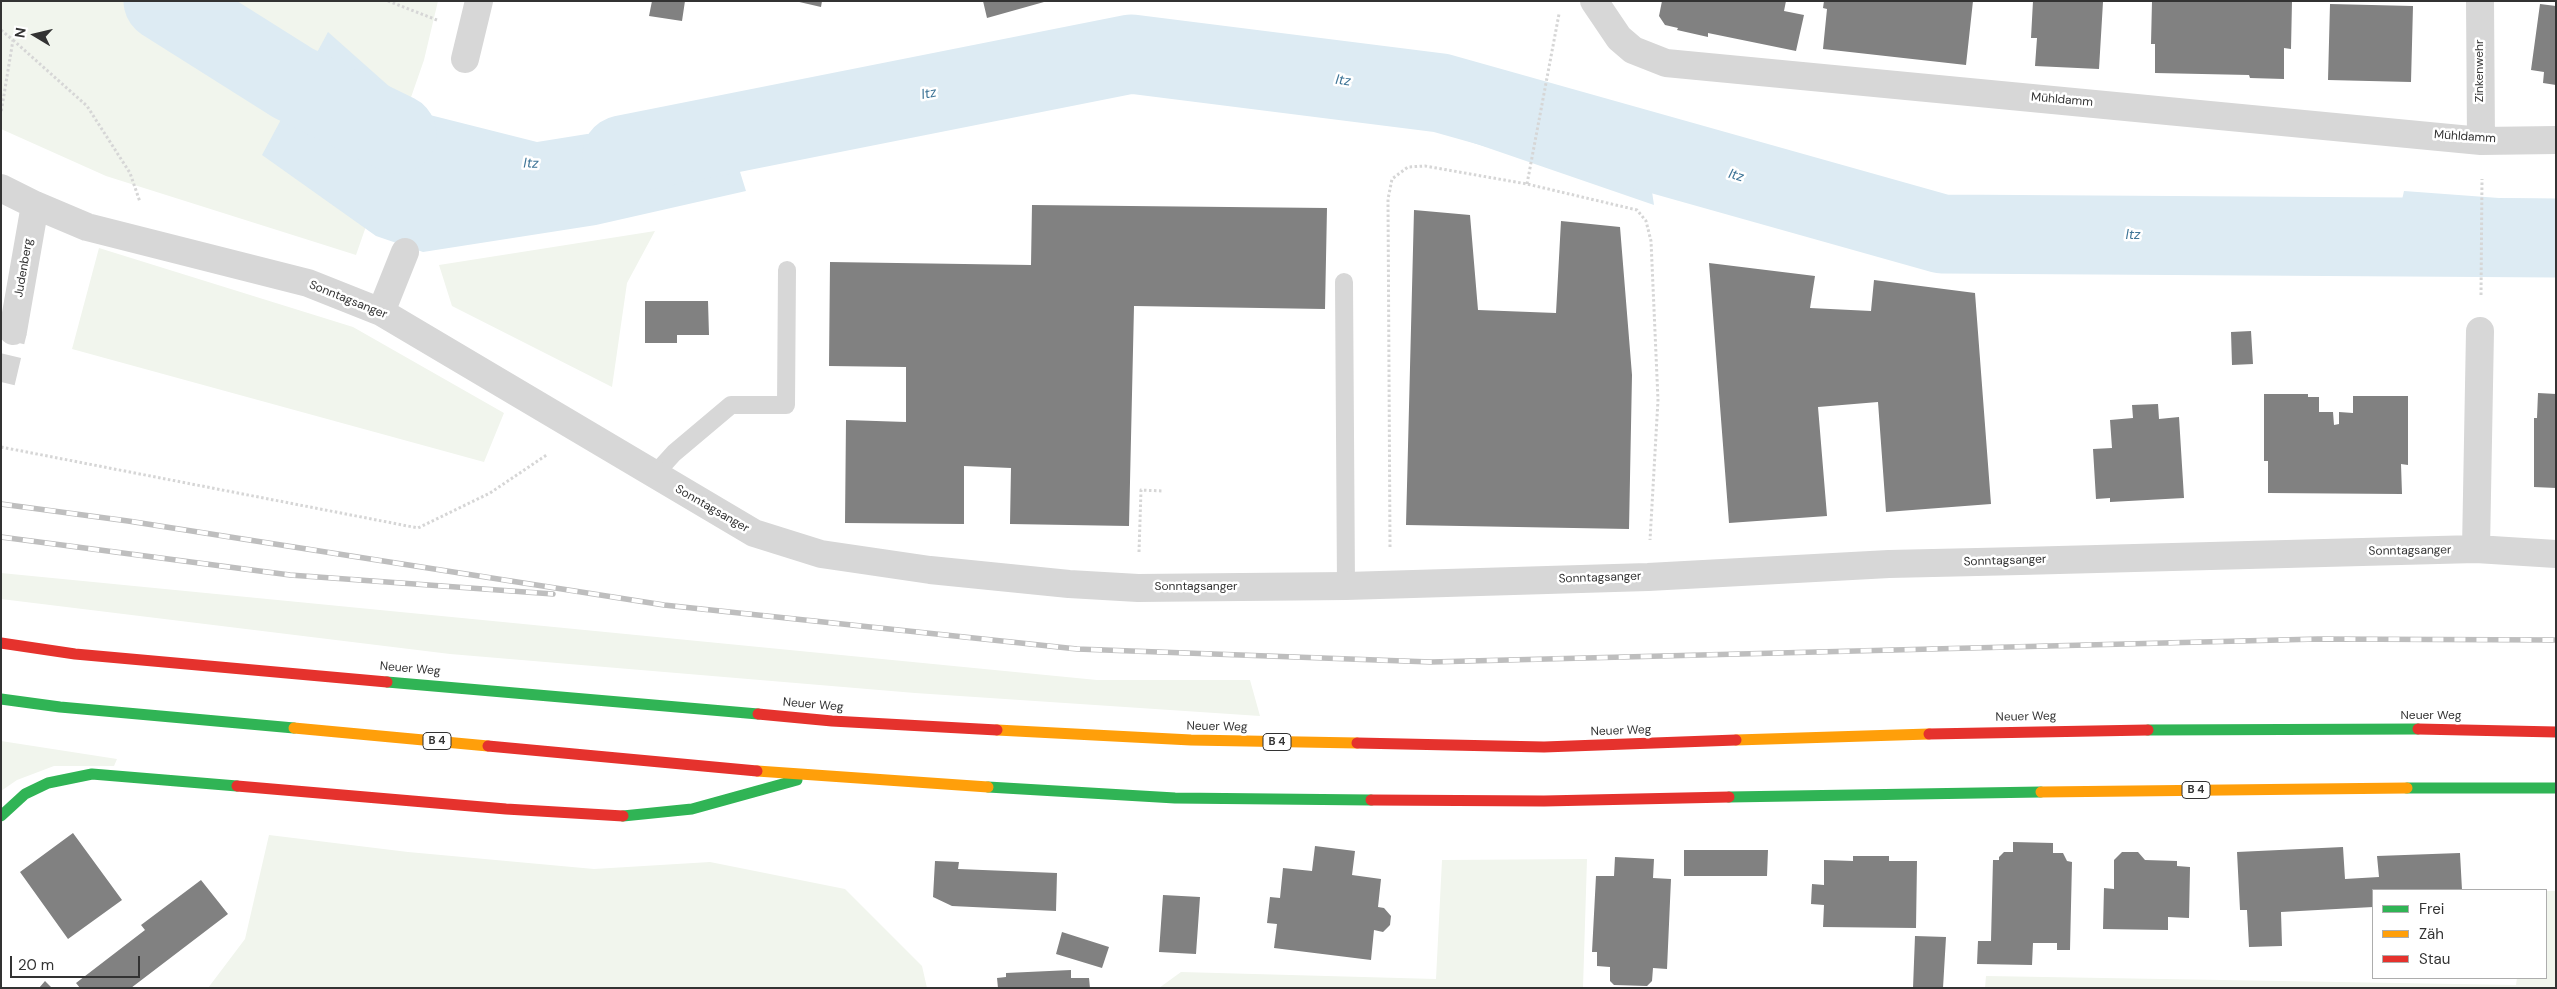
<!DOCTYPE html>
<meta charset="utf-8">
<style>
body{margin:0}
#map{position:relative;width:2557px;height:989px;overflow:hidden;background:#fff;font-family:"DM Sans",sans-serif}
canvas{display:block}
.frame{position:absolute;inset:0;border:2px solid #333;pointer-events:none}
.legend{position:absolute;left:2372px;top:889px;width:175px;height:90px;box-sizing:border-box;background:#fff;border:1px solid #adadad;margin:0;padding:6px 9px;list-style:none;font-size:15px;color:#333}
.legend li{display:flex;align-items:center;gap:10px;height:25px}
.legend b{width:25px;border:1px solid #adadad}
.north{position:absolute;left:10px;top:10px;width:50px;height:50px;-webkit-text-stroke:4px #fff;paint-order:stroke;rotate:279deg;font-size:14px;font-weight:700;line-height:20px;text-align:center;color:#333}
.north::after{content:'';display:block;margin:auto;width:18px;height:22px;background:#333;clip-path:polygon(50% 0,100% 100%,50% 72%,0 100%)}
.scale{position:absolute;left:10px;top:956px;width:130px;height:22px;box-sizing:border-box;border:2px solid #333;border-top:0;padding-left:6px;font-size:15px;line-height:18px;white-space:nowrap;color:#333;-webkit-text-stroke:4px #fff;paint-order:stroke}
</style>
<div id="map">
<canvas width="2557" height="989"></canvas>
<div class="frame"></div>
<ul class="legend">
<li><b style="height:6px;background:#30b455"></b>Frei</li>
<li><b style="height:6px;background:#ff9f0a"></b>Zäh</li>
<li><b style="height:6px;background:#e5322d"></b>Stau</li>
</ul>
<div class="north">N</div>
<div class="scale">20 m</div>
</div>
<script>
const context = document.querySelector('canvas').getContext('2d');
context.lineJoin = 'round';
function fill(path, color) {
  context.fillStyle = color;
  context.fill(path, 'evenodd');
}
function toPath(rows) {
  const path = new Path2D();
  for (const r of rows) {
    path.moveTo(r[0], r[1]);
    for (let i = 2; i < r.length; i += 2) path.lineTo(r[i], r[i + 1]);
  }
  return path;
}
function stroke(path, color, width, dash) {
  context.strokeStyle = color;
  context.lineWidth = width;
  context.lineCap = dash ? 'butt' : 'round';
  context.setLineDash(dash || []);
  context.stroke(path);
}
function label(font, color, halo, rows, align = 'center') {
  context.font = font + ' "DM Sans",sans-serif';
  context.lineWidth = 5;
  context.setLineDash([]);
  context.textBaseline = 'middle';
  context.strokeStyle = halo;
  context.fillStyle = color;
  for (const [text, x, y, turn = 0] of rows) {
    context.save();
    context.translate(x, y);
    context.rotate((+turn || 0) * Math.PI / 180);
    context.textAlign = isNaN(turn) ? turn : align;
    if (halo) context.strokeText(text, 0, 0);
    context.fillText(text, 0, 0);
    context.restore();
  }
}
const green = toPath([
 [1,1,438,1,424,60,356,255,106,176,1,129],
 [655,231,627,283,612,387,452,306,439,265],
 [99,248,353,327,504,413,484,462,72,349],
 [1,573,1097,680,1250,680,1260,716,915,693,450,654,1,599],
 [1,741,117,759,114,766,54,766,17,780,1,791],
 [269,835,408,852,594,869,710,862,845,889,922,966,927,988,208,988,245,939],
 [1587,859,1583,988,1159,988,1181,972,1436,979,1442,860],
 [2546,891,2556,891,2556,988,1985,988,1986,976,2516,985,2517,978,2546,978]
]);
const water = toPath([
 [328,32,418,112,537,142,587,134,725,124,746,191,596,225,423,252,376,236,262,155],
 [1490,76,1560,98,1641,118,1654,205,1465,140],
 [2404,191,2499,198,2556,199,2556,271,2494,270,2464,275,2387,266]
]);
const river = toPath([
 [163,1,293,83,397,134],
 [622,155,1131,54,1441,93,1942,234,2556,238]
]);
const building = toPath([
 [652,1,685,1,682,21,649,16],
 [795,1,822,1,821,7],
 [983,1,1044,1,1044,2,987,18],
 [1662,1,1786,1,1784,11,1804,15,1796,51,1708,33,1708,37,1677,30,1678,28,1665,25,1659,16],
 [1824,1,1973,1,1966,65,1823,49,1827,9,1823,8],
 [2033,1,2103,2,2099,69,2035,66,2037,38,2031,38],
 [2152,1,2292,1,2291,49,2284,48,2284,79,2250,78,2249,75,2155,73,2155,44,2151,44],
 [2330,4,2413,6,2411,82,2328,80],
 [2540,4,2556,6,2556,85,2543,83,2544,72,2531,70],
 [1032,205,1327,208,1325,309,1134,306,1129,526,1010,524,1011,468,964,466,964,524,845,523,846,420,906,422,906,367,829,366,830,262,1031,265],
 [1414,210,1470,215,1478,310,1556,313,1561,221,1620,227,1632,375,1629,529,1406,525],
 [1709,263,1815,276,1810,308,1871,311,1874,280,1975,293,1991,504,1886,512,1878,402,1818,407,1827,516,1729,523],
 [645,301,708,301,709,335,677,335,677,343,645,343],
 [2251,331,2253,364,2232,365,2231,332],
 [2538,393,2556,394,2556,488,2534,487,2534,418,2537,418],
 [2264,394,2308,394,2308,397,2319,397,2319,412,2333,412,2334,425,2339,424,2339,412,2353,413,2353,396,2408,396,2408,465,2401,464,2402,494,2268,493,2268,461,2264,461],
 [2158,404,2159,419,2179,417,2184,498,2110,502,2110,498,2096,499,2093,449,2112,448,2110,420,2133,418,2132,405],
 [73,833,122,900,68,939,20,872],
 [2013,842,2053,843,2053,853,2063,853,2067,861,2072,862,2070,950,2057,950,2057,943,2033,943,2032,965,1977,964,1978,941,1991,941,1993,860,1999,860,1999,857,2004,852,2013,852],
 [1315,846,1355,851,1352,875,1381,879,1378,907,1384,908,1391,916,1390,925,1383,932,1374,930,1371,960,1274,948,1277,924,1267,923,1270,897,1280,898,1283,868,1312,871],
 [2343,847,2345,879,2379,877,2377,856,2460,853,2462,890,2373,890,2373,907,2281,912,2282,946,2249,947,2247,910,2240,910,2237,852],
 [1684,850,1768,850,1767,876,1684,876],
 [2122,852,2138,852,2145,860,2177,861,2177,866,2190,867,2189,918,2168,917,2168,930,2103,929,2104,888,2114,889,2114,860],
 [1853,856,1889,856,1889,861,1917,861,1916,928,1823,927,1824,905,1811,904,1812,884,1824,885,1824,860,1853,861],
 [1615,857,1654,859,1653,878,1671,879,1667,969,1653,968,1652,981,1647,986,1614,985,1610,981,1610,967,1597,966,1597,952,1592,952,1596,876,1614,876],
 [935,861,959,862,958,869,1057,873,1056,911,952,906,933,897],
 [201,880,228,914,131,988,80,988,76,983,145,930,141,925],
 [1163,895,1200,897,1196,954,1159,952],
 [1062,932,1109,947,1102,968,1056,954],
 [1915,936,1946,937,1943,988,1913,988],
 [1071,970,1071,978,1089,978,1090,988,998,988,997,978,1006,977,1006,973],
 [45,981,52,988,39,988]
]);
const streetTunnel = toPath([
 [1,382,13,331]
]);
const path = toPath([
 [388,1,437,20],
 [1,30,13,40,1,113],
 [13,40,87,106,130,173,140,202],
 [1527,184,1559,14],
 [2481,295,2482,179],
 [1,447,418,528,490,493,548,454],
 [1390,547,1388,199,1392,179,1408,167,1425,166,1527,184,1637,210,1646,221,1651,241,1658,400,1650,540],
 [1139,552,1141,490,1162,491]
]);
const lane = toPath([
 [1344,282,1346,586],
 [654,475,674,453,731,405,786,405,787,270]
]);
const street = toPath([
 [1594,1,1619,38,1633,50,1666,63,2481,141,2556,140],
 [2480,1,2481,141],
 [465,59,479,1],
 [1,188,35,205,87,227,308,283,381,312,754,533,821,554,930,570,1069,584,1138,588,1346,586,1648,577,1889,564,2021,561,2476,549,2556,554],
 [381,312,405,252],
 [13,331,35,205],
 [2476,549,2480,331]
]);
const fast = toPath([
 [387,682,758,714],
 [1,699,60,707,294,728],
 [2148,730,2418,729],
 [988,787,1175,798,1371,800],
 [2407,788,2556,788],
 [1729,797,2041,792],
 [1,816,25,794,48,783,92,774,237,786],
 [623,816,692,809,797,780]
]);
const slow = toPath([
 [294,728,488,746],
 [997,730,1191,740,1357,743],
 [1736,740,1929,734],
 [757,771,988,787],
 [2041,792,2407,788]
]);
const jam = toPath([
 [1,643,75,654,387,682],
 [758,714,832,721,997,730],
 [2418,729,2556,732],
 [1929,734,2148,730],
 [1357,743,1544,747,1736,740],
 [488,746,757,771],
 [237,786,506,809,623,816],
 [1371,800,1544,801,1729,797]
]);
const rail = toPath([
 [1,504,128,521,664,605,1077,649,1431,662,2318,639,2556,640],
 [1,537,290,575,553,594]
]);
const shields = [
 [437,741,28],
 [1277,742,28],
 [2196,790,28]
];
const shieldNames = [
 ["B 4",437,741],
 ["B 4",1277,742],
 ["B 4",2196,790]
];
const streetNames = [
 ["Zinkenwehr",2480,71,-90],
 ["Mühldamm",2062,100,5],
 ["Mühldamm",2465,137,4],
 ["Judenberg",24,268,-80],
 ["Sonntagsanger",348,300,22],
 ["Sonntagsanger",712,509,30],
 ["Sonntagsanger",2410,551,-1],
 ["Sonntagsanger",2005,561,-2],
 ["Sonntagsanger",1600,578,-2],
 ["Sonntagsanger",1196,587],
 ["Neuer Weg",410,669,5],
 ["Neuer Weg",813,705,5],
 ["Neuer Weg",2431,716],
 ["Neuer Weg",2026,717,-1],
 ["Neuer Weg",1217,727,1],
 ["Neuer Weg",1621,731,-2]
];
const waterNames = [
 ["Itz",1343,81,7],
 ["Itz",929,94,-11],
 ["Itz",531,164,1],
 ["Itz",1736,176,16],
 ["Itz",2133,235]
];
fill(green, '#f1f5ed');
fill(water, '#ddebf3');
stroke(river, '#ddebf3', 79);
fill(building, '#818181');
stroke(streetTunnel, '#d6d6d6', 28, [28, 14]);
stroke(path, '#d6d6d6', 3, [2.5, 2.5]);
stroke(lane, '#d7d7d7', 18);
stroke(street, '#d7d7d7', 28);
stroke(fast, '#30b455', 11);
stroke(slow, '#ff9f0a', 11);
stroke(jam, '#e5322d', 11);
stroke(rail, '#bebebe', 5.5);
stroke(rail, '#fff', 4, [11]);
for (const [x, y, w] of shields) {
  const box = new Path2D();
  box.roundRect(x - w / 2, y - 8.5, w, 17, 4);
  context.fillStyle = '#fff';
  context.fill(box);
  stroke(box, '#333', 1);
}
label('bold 11px', '#333', null, shieldNames);
label('12px', '#333', '#fff', streetNames);
label('italic 14px', '#3f7597', '#fff', waterNames);
</script>
